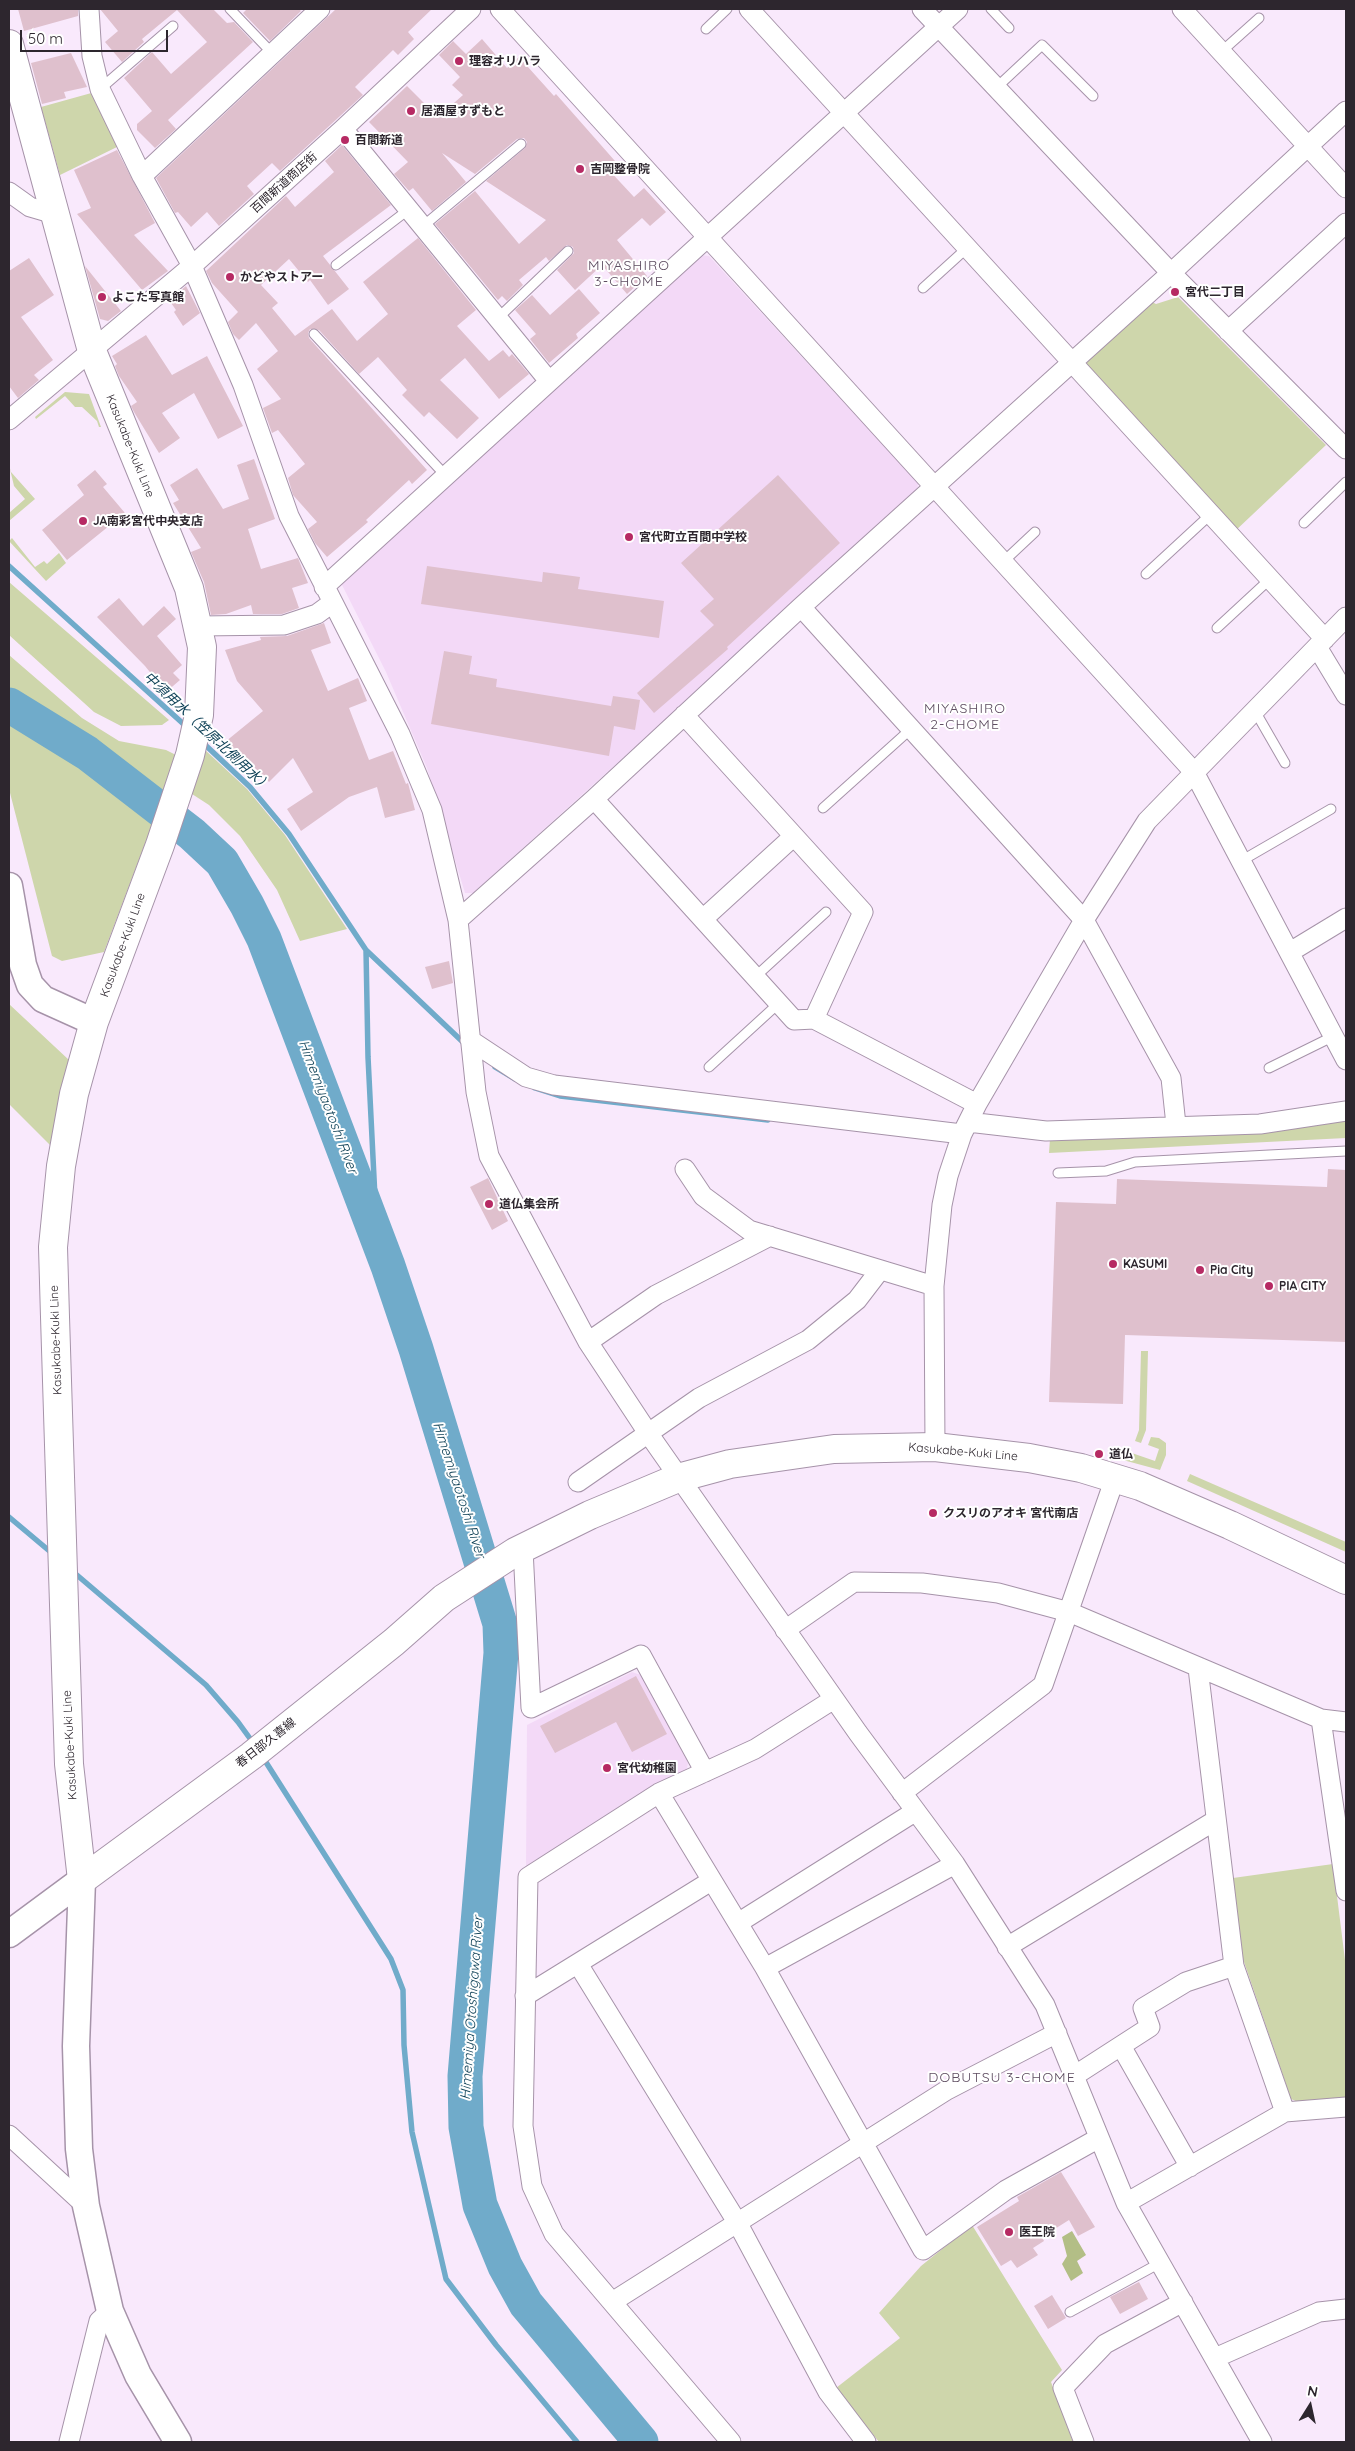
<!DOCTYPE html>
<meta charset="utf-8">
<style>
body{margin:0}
#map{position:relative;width:1355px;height:2451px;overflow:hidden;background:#f9e9fc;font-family:Quicksand,sans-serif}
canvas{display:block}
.frame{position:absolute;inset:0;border:10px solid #2d262e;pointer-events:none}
.north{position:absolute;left:1285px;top:2381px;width:50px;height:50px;-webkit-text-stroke:4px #fff;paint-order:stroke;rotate:10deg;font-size:14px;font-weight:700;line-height:20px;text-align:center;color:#2d262e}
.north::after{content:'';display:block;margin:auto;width:18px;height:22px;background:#2d262e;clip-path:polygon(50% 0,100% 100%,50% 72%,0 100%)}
.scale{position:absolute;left:20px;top:30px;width:148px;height:22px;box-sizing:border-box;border:2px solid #2d262e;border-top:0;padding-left:6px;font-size:15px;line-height:18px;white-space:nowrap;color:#2d262e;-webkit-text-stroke:4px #fff;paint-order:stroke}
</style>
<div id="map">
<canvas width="1355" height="2451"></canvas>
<div class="frame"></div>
<div class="north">N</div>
<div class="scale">50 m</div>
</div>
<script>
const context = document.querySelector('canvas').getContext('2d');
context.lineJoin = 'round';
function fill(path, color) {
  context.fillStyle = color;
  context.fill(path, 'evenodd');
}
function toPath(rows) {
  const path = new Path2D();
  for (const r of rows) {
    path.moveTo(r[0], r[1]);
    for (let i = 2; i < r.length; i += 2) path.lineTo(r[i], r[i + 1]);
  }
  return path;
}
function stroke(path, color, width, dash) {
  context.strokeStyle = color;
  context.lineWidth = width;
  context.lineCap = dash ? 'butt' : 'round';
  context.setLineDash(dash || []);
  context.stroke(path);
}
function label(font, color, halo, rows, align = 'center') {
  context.font = font + ' Quicksand,"Noto Sans JP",sans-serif';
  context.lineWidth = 4;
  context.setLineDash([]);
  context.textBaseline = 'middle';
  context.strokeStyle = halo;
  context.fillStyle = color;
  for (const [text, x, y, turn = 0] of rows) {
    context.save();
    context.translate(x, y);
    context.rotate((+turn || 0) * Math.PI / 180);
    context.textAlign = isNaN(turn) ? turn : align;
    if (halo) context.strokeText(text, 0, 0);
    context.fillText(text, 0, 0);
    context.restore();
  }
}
const built = toPath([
 [700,255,709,256,918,483,917,493,473,893,465,893,427,768,386,672,340,581],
 [632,1672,641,1675,688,1763,686,1773,651,1790,526,1866,527,1725]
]);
const green = toPath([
 [95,92,117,147,60,175,41,107],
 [1178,297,1326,445,1233,533,1081,363,1150,301,1156,304],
 [65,392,89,394,101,427,99,427,97,421,82,407,75,407,65,396,36,419,35,417],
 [9,465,11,472,35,499,9,521,9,513,25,499,14,486],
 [12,538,35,567,44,561,47,564,59,553,66,563,46,581,9,541],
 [9,582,169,720,162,725,121,726,94,712,9,635],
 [9,655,82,718,119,741,166,750,178,756,162,799,121,765,9,693],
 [9,716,56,743,109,781,154,820,104,952,62,961,52,956,9,789],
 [205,750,247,789,285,835,347,929,300,941,277,890,240,836,209,805,192,794],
 [9,1004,69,1060,50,1145,9,1104],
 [1346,1119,1346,1138,1049,1153,1050,1139],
 [1141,1351,1148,1351,1146,1430,1141,1443,1135,1441,1139,1430],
 [1151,1437,1159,1438,1166,1443,1166,1455,1160,1470,1123,1460,1126,1451,1155,1461,1159,1449,1148,1445],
 [1190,1474,1346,1542,1346,1552,1187,1481],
 [1333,1864,1346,1968,1346,2098,1298,2102,1291,2099,1243,1959,1233,1878],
 [972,2225,1062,2370,1051,2382,1073,2442,879,2442,836,2388,900,2338,879,2313,921,2266]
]);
const forest = toPath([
 [1072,2231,1086,2255,1077,2261,1083,2273,1071,2281,1062,2264,1067,2256,1062,2237]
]);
const stream = toPath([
 [9,566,189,729],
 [201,741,250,787,289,834,366,950,368,1057,377,1238],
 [366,950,466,1045],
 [495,1067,515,1079],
 [535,1088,560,1096,768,1120],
 [9,1517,53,1554],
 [71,1570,206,1685,238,1722,254,1744],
 [262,1756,391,1959,403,1990,404,2045,412,2132,446,2279,496,2345,577,2442]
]);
const river = toPath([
 [9,705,87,753,192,834,222,862,247,905,264,939,388,1266,416,1349,500,1624,501,1653,465,2076,466,2127,480,2205,505,2266,526,2304,641,2442]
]);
const building = toPath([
 [18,9,78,9,78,16,24,31],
 [100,9,213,9,227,23,234,22,253,42,168,120,176,129,155,148,137,130,137,124,152,111,124,78,152,52,171,74,207,42,177,10,142,39,144,42,122,62,105,42,118,31],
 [247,9,299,9,301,11,270,41,243,13],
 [336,9,432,9,408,32,414,39,398,55,393,50,355,87,363,95,280,171,272,163,247,186,254,194,219,226,207,212,191,227,178,212,175,213,156,178],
 [482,39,507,68,519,57,554,96,556,94,615,161,607,168,634,197,644,188,666,212,650,226,642,218,617,240,647,276,627,294,602,265,575,290,557,270,574,253,573,247,567,245,549,261,546,257,519,280,523,285,507,301,502,296,498,300,435,224,475,191,519,244,546,220,486,181,525,148,527,142,524,138,517,139,475,174,442,153,466,182,432,211,413,188,409,191,394,174,408,162,369,122,407,86,438,117,463,95,452,85,460,77,439,55,453,41,466,54],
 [71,53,87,87,64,92,66,98,42,104,31,63],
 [342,145,391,205,323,256,349,289,328,305,310,280,308,282,289,259,261,285,278,303,272,308,295,336,332,309,357,341,388,314,363,282,418,238,476,310,457,326,489,361,503,350,509,357,512,354,529,374,499,399,465,358,440,380,479,418,457,439,429,412,424,417,402,395,407,390,378,357,359,374,319,330,310,329,308,333,309,338,427,470,412,484,409,480,366,520,368,522,327,557,315,543,308,529,317,522,293,495,288,478,305,464,278,430,272,433,263,408,281,399,257,369,278,351,256,323,239,340,233,334,228,322,238,312,212,283,206,271,286,196,295,207,334,172,325,161],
 [117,150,155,223,134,235,168,271,142,290,77,214,91,208,74,170],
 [29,258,54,295,21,317,53,360,34,375,39,380,18,398,9,386,9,271],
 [85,266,121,311,108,321,100,319],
 [186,286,200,313,183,326,174,312,176,310,169,300],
 [579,289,600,313,576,334,578,338,549,363,530,339,536,334,515,310,532,295,550,315],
 [146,335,172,375,207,356,243,426,218,439,194,393,162,413,180,438,159,453,134,412,131,406,137,402,119,376,115,366,117,364,112,356],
 [254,459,275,519,248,529,261,569,298,558,308,583,292,588,299,608,282,614,253,614,251,605,226,614,211,615,204,582,191,552,201,548,173,503,179,500,170,485,197,468,223,509,249,499,237,465],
 [95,470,107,484,103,487,125,513,67,560,42,530,84,495,77,485],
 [778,475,840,543,727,647,728,649,654,713,637,693,714,625,700,611,714,599,681,563],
 [427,566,542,582,543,572,580,577,578,589,664,601,659,638,421,604],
 [119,598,143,626,164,606,176,619,157,636,182,665,173,673,180,680,166,692,145,666,97,617],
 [324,623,331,643,311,650,328,691,358,678,367,701,349,708,369,760,393,751,406,784,408,783,415,810,385,818,377,787,349,797,301,831,287,809,313,792,293,758,269,782,240,753,236,756,225,742,263,711,237,681,225,650,261,640,260,637,287,636],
 [444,651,472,656,469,674,497,679,496,687,611,706,613,696,640,700,635,730,614,726,609,756,431,724],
 [449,961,453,983,432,989,425,967],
 [1328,1169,1346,1170,1346,1342,1125,1335,1123,1404,1049,1402,1056,1202,1116,1204,1117,1179,1327,1187],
 [488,1178,508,1221,492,1230,470,1187],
 [636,1676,667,1734,632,1752,616,1722,555,1753,540,1726],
 [1061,2172,1095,2227,1078,2236,1069,2220,1042,2237,1044,2241,1033,2248,1038,2255,1017,2268,1011,2260,1001,2266,977,2227,1019,2201,1017,2197],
 [1139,2282,1148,2299,1120,2314,1110,2297],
 [1052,2295,1066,2318,1048,2329,1034,2306]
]);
const lane = toPath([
 [230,9,273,54],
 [991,9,1009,28],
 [706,29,727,9],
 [1221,52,1259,18],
 [996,88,1042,45,1093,96],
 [100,89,173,26],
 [422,227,521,144],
 [336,265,408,210],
 [923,288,967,248],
 [497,319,568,251],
 [314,334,446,476],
 [1304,523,1346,482],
 [1003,562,1035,532],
 [1146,574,1211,514],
 [1217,628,1270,579],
 [1255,711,1285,763],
 [823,808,912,728],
 [1241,861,1331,809],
 [755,977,826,912],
 [709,1067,779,1003],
 [1269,1068,1334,1036],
 [1058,1173,1106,1171,1135,1162,1346,1151],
 [1070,2312,1160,2263]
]);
const street = toPath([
 [89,9,92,56,100,89,142,176,192,266,243,385,289,516,400,734,432,810,458,920,476,1092,489,1156,588,1342,648,1433,858,1733,955,1864,1045,2005,1126,2203,1262,2442],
 [500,9,1194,772,1346,1060],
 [749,9,1325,639],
 [922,9,1171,273,1346,449],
 [1182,9,1346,188],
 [343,129,549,381],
 [142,176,320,9],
 [9,192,30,207,54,214],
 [1228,331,1346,223],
 [9,420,192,266,343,129,471,9],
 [324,587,958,9],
 [801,607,1084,920,1171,1078,1176,1125],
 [199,626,284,625,317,614,332,603],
 [1317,647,1346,695],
 [684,715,863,912,814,1019],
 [594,799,794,1020,814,1019,977,1104],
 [703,919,794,836],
 [458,920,594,799,801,607,1171,273,1346,111],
 [1290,952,1346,918],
 [470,1040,526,1077,554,1085,962,1134],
 [968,1122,1046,1131,1260,1124,1346,1111],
 [685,1169,703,1196,749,1230,934,1286],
 [588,1342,656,1295,770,1236],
 [935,1447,934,1286,942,1205,948,1176,962,1134,977,1104,1084,920,1147,821,1346,617],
 [578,1482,699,1398,808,1340,857,1300,880,1270],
 [523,1549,531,1708,641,1655,705,1772],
 [785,1630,854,1582,922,1583,998,1593,1069,1612,1321,1719,1346,1722],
 [1198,1668,1234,1966,1285,2112],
 [1321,1719,1346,1891],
 [659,1793,765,1968,923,2250,1006,2190,1099,2138],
 [902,1793,1043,1685,1115,1478],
 [738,1923,916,1811],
 [1007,1947,1216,1820],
 [578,1964,737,2222,828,2392,866,2442],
 [765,1968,955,1864],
 [525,1996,711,1881],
 [1121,2046,1190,2167],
 [1074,2076,1150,2027,1143,2008,1186,1982,1234,1966],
 [9,2135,86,2206],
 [1126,2203,1285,2112,1346,2107],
 [612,2302,947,2090,1057,2033],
 [1215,2358,1319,2312,1346,2309],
 [69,2442,99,2321,110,2311],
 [731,2442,554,2234,532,2186,523,2126,528,1877,659,1793,755,1749,834,1699],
 [1084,2442,1063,2388,1105,2344,1183,2302]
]);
const secondary = toPath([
 [9,886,23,965,30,985,43,999,94,1022],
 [82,1880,76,2046,79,2149,86,2206,110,2311,138,2375,178,2442],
 [9,1934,82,1880]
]);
const primary = toPath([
 [9,44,92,351,189,588,202,647,199,715,190,755,160,845,94,1022,74,1094,61,1166,53,1247,55,1317,69,1764,82,1880],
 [82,1880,251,1756,394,1642,444,1598,515,1552,590,1515,678,1478,730,1464,834,1449,935,1447,1029,1458,1081,1468,1140,1486,1230,1525,1346,1580]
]);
const markers = [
 [459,61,5,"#b62a63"],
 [411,111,5,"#b62a63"],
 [345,140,5,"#b62a63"],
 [580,169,5,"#b62a63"],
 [230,277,5,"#b62a63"],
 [1175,292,5,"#b62a63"],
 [102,297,5,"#b62a63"],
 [83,521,5,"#b62a63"],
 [629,537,5,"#b62a63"],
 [489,1204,5,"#b62a63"],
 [1113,1264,5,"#b62a63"],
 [1200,1270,5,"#b62a63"],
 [1269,1286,5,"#b62a63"],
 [1099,1454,5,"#b62a63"],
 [933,1513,5,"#b62a63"],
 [607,1768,5,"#b62a63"],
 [1009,2232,5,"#b62a63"]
];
const poiNames = [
 ["理容オリハラ",469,61],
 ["居酒屋すずもと",421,111],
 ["百間新道",355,140],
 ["吉岡整骨院",590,169],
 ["かどやストアー",240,277],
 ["宮代二丁目",1185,292],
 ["よこた写真館",112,297],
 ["JA南彩宮代中央支店",93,521],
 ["宮代町立百間中学校",639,537],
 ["道仏集会所",499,1204],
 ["KASUMI",1123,1264],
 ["Pia City",1210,1270],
 ["PIA CITY",1279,1286],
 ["道仏",1109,1454],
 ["クスリのアオキ 宮代南店",943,1513],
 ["宮代幼稚園",617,1768],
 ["医王院",1019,2232]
];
const streetNames = [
 ["百間新道商店街",284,183,-42],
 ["Kasukabe-Kuki Line",130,446,68],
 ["Kasukabe-Kuki Line",123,945,-70],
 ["Kasukabe-Kuki Line",56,1340,-92],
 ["Kasukabe-Kuki Line",963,1452,5],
 ["春日部久喜線",266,1743,-38],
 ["Kasukabe-Kuki Line",70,1745,-93]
];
const neighbourhoodNames = [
 ["MIYASHIRO",629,266],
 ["3-CHOME",629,282],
 ["MIYASHIRO",965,709],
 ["2-CHOME",965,725],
 ["DOBUTSU 3-CHOME",1002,2078]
];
const waterNames = [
 ["中須用水（笠原北側用水）",207,732,43],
 ["Himemiyaotoshi River",328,1107,69],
 ["Himemiyaotoshi River",459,1490,72],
 ["Himemiya Otoshigawa River",472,2008,-86]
];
fill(built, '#f3d9f7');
fill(green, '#ced6ab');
fill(forest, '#b3be86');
stroke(stream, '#70abca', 5.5);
stroke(river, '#70abca', 35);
fill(building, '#dfc0cd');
stroke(lane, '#a693a9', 11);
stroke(street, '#a693a9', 21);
stroke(secondary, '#a693a9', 29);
stroke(primary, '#a693a9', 30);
stroke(lane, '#fff', 9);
stroke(street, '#fff', 19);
stroke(secondary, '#fff', 26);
stroke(primary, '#fff', 28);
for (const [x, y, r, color] of markers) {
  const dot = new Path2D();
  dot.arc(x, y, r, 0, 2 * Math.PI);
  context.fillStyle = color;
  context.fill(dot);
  stroke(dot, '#fff', 2);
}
label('bold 12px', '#2d262e', '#fff', poiNames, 'left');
label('12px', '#2d262e', '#fff', streetNames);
context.letterSpacing = '1px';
label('14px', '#5f4e62', '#fff', neighbourhoodNames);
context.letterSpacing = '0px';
label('italic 14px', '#0b3e54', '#fff', waterNames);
</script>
